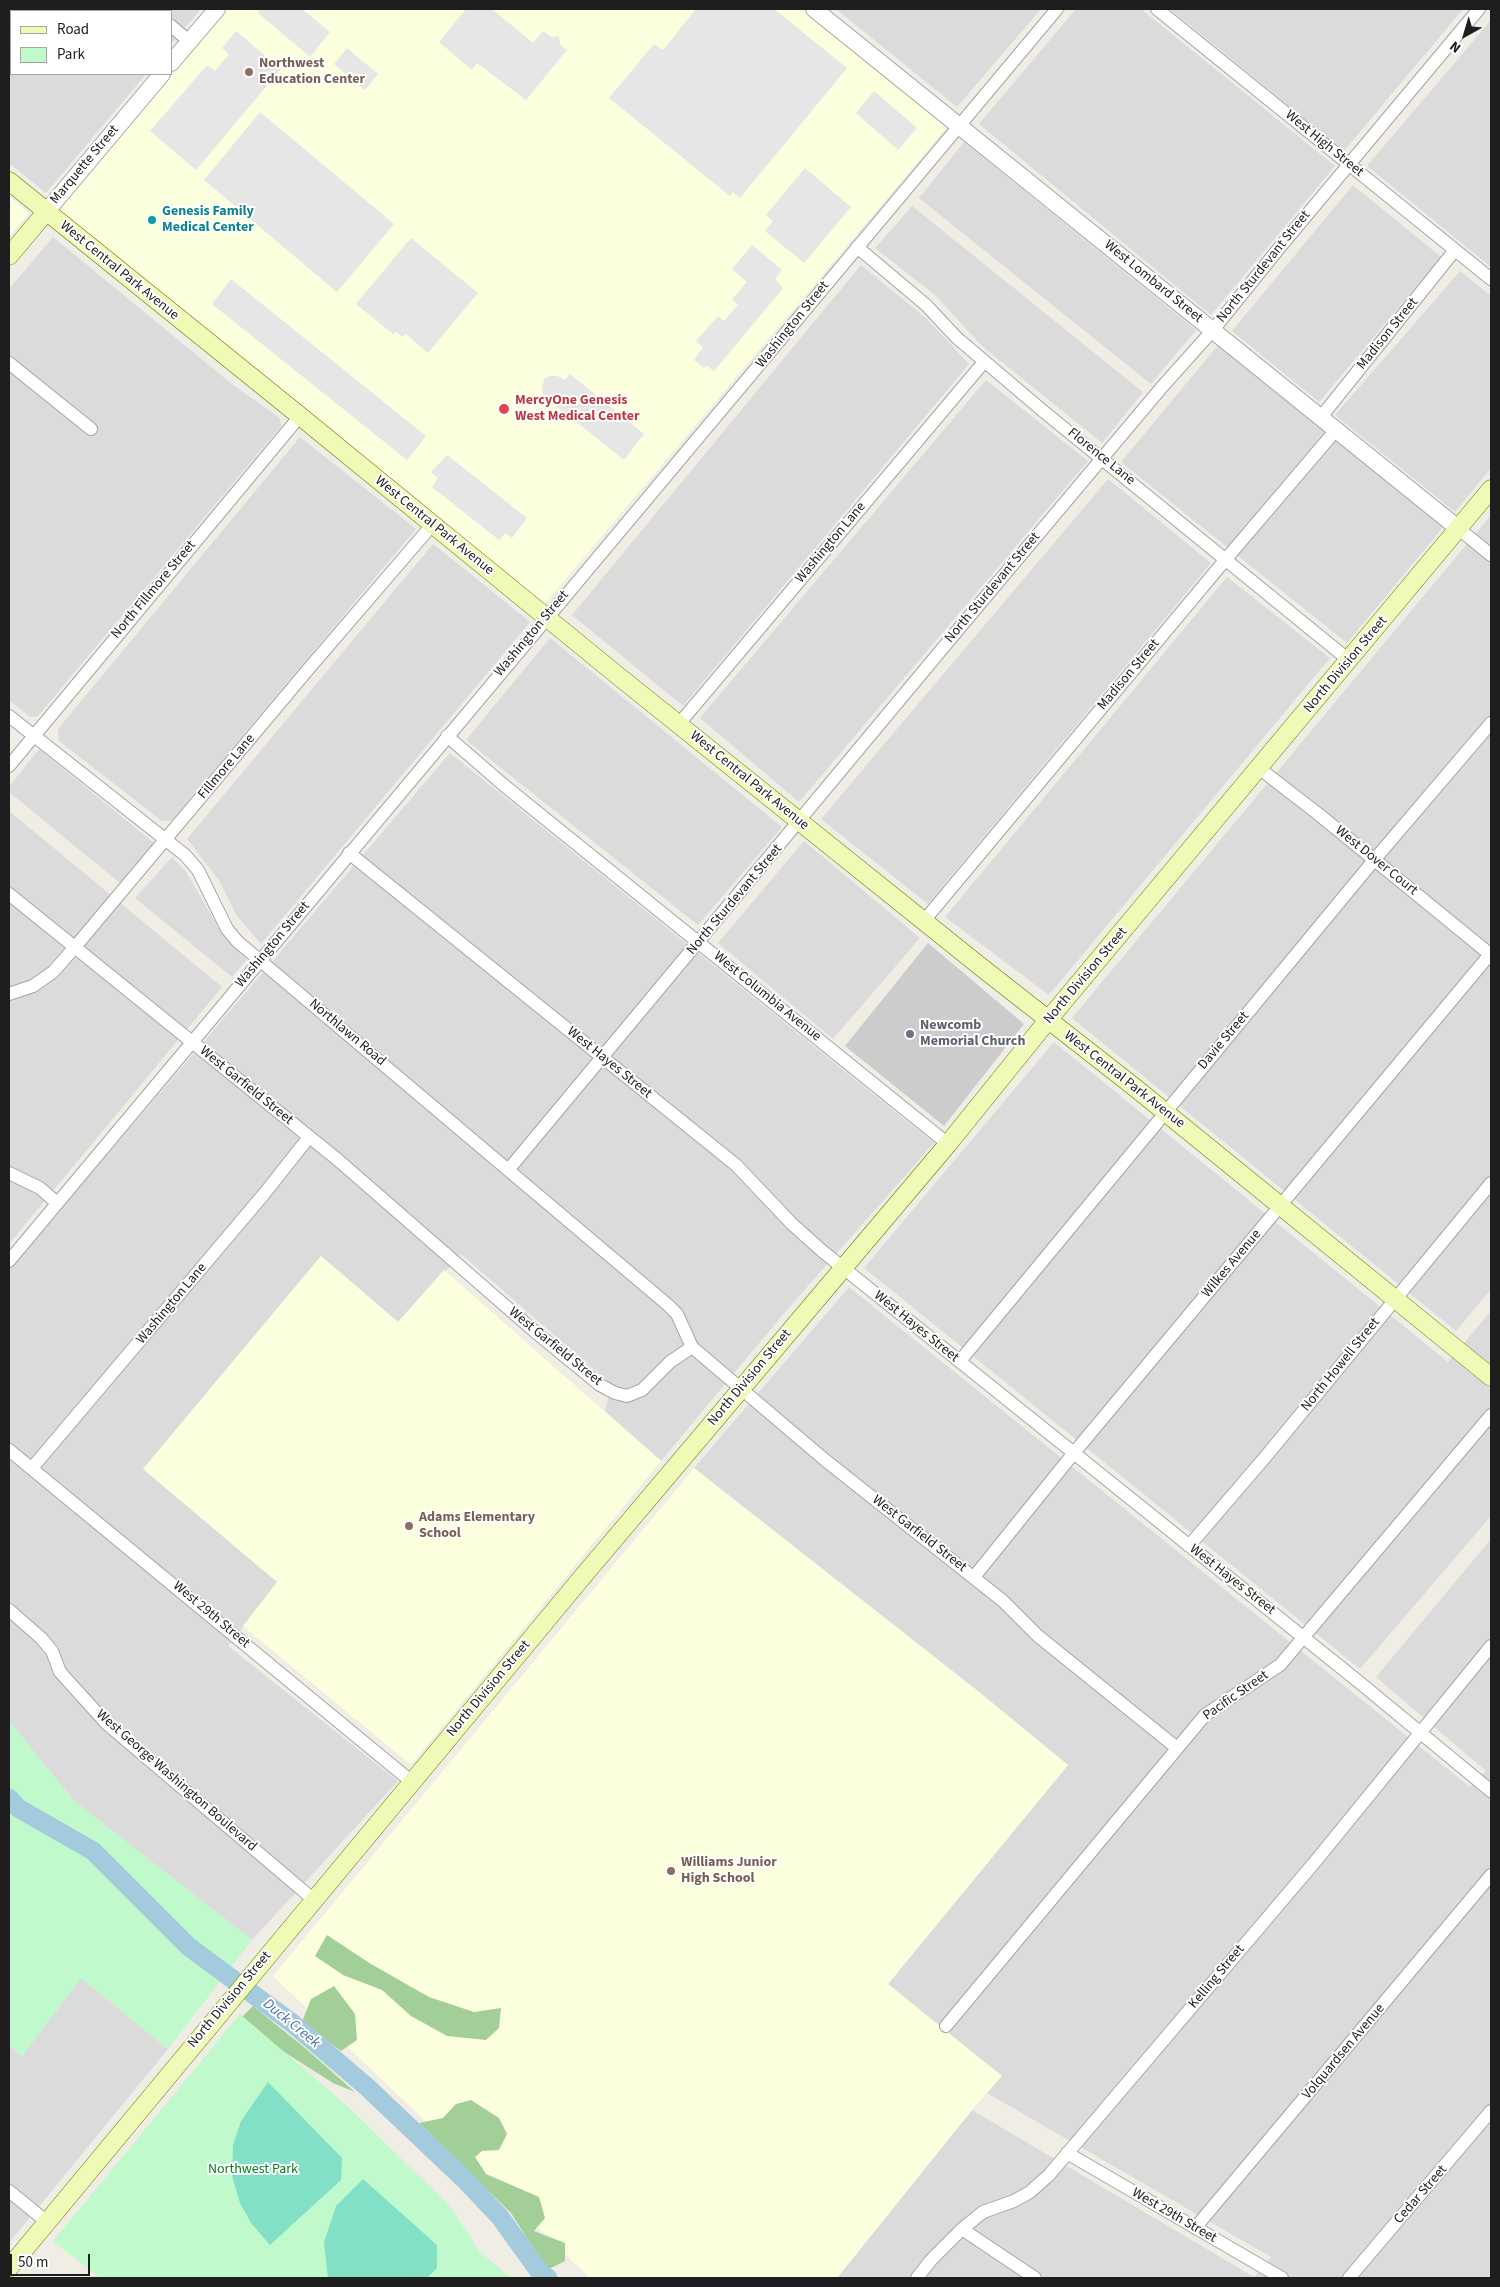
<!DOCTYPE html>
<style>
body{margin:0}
#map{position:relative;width:1500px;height:2287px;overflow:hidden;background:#efede4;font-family:"Source Sans 3",sans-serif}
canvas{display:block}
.frame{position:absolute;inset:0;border:10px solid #1e1e1e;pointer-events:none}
.legend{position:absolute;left:10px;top:10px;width:162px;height:65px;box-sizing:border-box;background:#fff;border:1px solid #a5a5a5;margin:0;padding:6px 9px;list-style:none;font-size:15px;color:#1e1e1e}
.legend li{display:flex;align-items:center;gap:10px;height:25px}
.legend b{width:25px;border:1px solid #a5a5a5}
.north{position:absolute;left:1440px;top:10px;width:50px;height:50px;-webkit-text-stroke:4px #fff;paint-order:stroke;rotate:219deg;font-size:14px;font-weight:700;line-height:20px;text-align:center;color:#1e1e1e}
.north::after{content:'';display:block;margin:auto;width:18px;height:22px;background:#1e1e1e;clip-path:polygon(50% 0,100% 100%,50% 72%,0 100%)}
.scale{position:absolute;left:10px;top:2254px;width:80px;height:22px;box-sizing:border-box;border:2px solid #1e1e1e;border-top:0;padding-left:6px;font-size:15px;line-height:18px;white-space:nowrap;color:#1e1e1e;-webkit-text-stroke:4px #fff;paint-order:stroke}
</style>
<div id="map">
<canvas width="1500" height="2287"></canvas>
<div class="frame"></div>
<ul class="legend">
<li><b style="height:6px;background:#effab7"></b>Road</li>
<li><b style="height:14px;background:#c0facc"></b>Park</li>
</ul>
<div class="north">N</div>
<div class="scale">50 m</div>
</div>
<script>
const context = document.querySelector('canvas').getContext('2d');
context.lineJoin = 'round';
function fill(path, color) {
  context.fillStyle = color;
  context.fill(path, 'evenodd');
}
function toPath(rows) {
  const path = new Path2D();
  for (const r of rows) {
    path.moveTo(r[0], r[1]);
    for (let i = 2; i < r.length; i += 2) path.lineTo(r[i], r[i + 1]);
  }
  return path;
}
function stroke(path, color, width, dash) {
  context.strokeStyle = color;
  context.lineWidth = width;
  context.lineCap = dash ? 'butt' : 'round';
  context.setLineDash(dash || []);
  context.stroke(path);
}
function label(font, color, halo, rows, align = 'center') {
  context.font = font + ' "Source Sans 3",sans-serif';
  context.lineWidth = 4;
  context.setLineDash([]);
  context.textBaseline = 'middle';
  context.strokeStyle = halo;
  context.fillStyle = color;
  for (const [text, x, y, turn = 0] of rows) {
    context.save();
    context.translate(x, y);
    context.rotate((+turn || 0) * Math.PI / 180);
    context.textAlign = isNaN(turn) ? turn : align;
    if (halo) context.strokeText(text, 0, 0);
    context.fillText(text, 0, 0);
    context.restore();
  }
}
const residential = toPath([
 [9,9,201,9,171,44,171,11,11,11,11,74,146,74,46,193,9,163],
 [836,9,1041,9,957,107],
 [1076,9,1141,9,1335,166,1211,315,979,124],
 [1170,9,1463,9,1344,151],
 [1491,20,1491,267,1367,166],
 [964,142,1196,330,1151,384,919,198],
 [1353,185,1441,257,1319,402,1232,331],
 [912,206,1143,392,1102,443,982,346,935,295,875,248],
 [53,237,233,385,280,418,281,426,38,716,30,717,9,700,9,289],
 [861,265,927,319,969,364,683,706,572,615],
 [1460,271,1491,296,1491,468,1455,512,1335,415],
 [1219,344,1444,526,1347,643,1121,462],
 [986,380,1088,461,799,802,700,718],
 [300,437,416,529,171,821,162,821,59,741,58,729],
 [1108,479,1211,563,928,904,821,819],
 [1491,515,1491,1289,1456,1331,1072,1018],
 [433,544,530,622,261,944,237,916,219,880,187,839],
 [1227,577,1330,658,1049,995,945,917],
 [550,638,782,827,698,925,466,740],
 [39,749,154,843,120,883,9,792,9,787],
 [450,753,934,1143,785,1312,661,1461,605,1411,612,1385,461,1254,398,1322,321,1256,143,1469,278,1582,228,1646,398,1781,252,1940,74,1801,9,1721,9,1270],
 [9,811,222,987,9,1244],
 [804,841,920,938,833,1039,718,943],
 [172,857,186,872,224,937,247,959,232,977,135,898],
 [1054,1042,1448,1362,1491,1311,1491,1516,1360,1669,864,1268],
 [849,1287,1470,1787,1486,1771,1376,1677,1491,1539,1491,2278,837,2278,972,2110,1254,2277,1271,2257,987,2093,1001,2076,888,1984,1068,1765,974,1688,694,1468],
 [81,1978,168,2049,9,2243,9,2046,22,2056]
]);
const education = toPath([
 [225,9,804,9,948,126,543,606,55,212],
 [9,196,29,213,9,237],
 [321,1256,398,1322,444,1270,661,1461,411,1765,243,1626,277,1582,143,1469],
 [694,1468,974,1688,1068,1765,888,1984,1002,2076,972,2110,837,2278,590,2278,273,1976]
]);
const religious = toPath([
 [928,943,1024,1024,944,1126,845,1046]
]);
const forest = toPath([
 [327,1935,371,1964,429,1997,474,2012,501,2008,499,2028,486,2040,447,2036,411,2016,382,1990,343,1975,315,1956],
 [334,1986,355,2014,357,2040,341,2051,302,2022,311,1999],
 [253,2006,305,2048,355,2092,333,2083,237,2022],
 [471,2100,499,2118,507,2134,499,2150,482,2151,475,2157,486,2174,539,2197,545,2218,534,2231,565,2243,565,2261,547,2270,511,2213,419,2123,443,2118,456,2104]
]);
const park = toPath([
 [9,1721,74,1801,252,1940,168,2049,81,1978,22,2056,9,2046],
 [240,2014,345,2104,449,2205,480,2252,511,2278,100,2278,53,2241]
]);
const pitch = toPath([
 [268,2082,342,2158,341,2180,270,2245,251,2223,240,2203,232,2176,233,2145,241,2121],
 [363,2179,437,2245,437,2268,427,2278,328,2278,324,2242,336,2206]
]);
const parking = toPath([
 [261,9,302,9,330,32,310,57,258,13],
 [466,9,492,9,533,43,543,31,551,37,559,36,560,44,567,50,526,100,477,63,472,70,439,42],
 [696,9,774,9,847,68,740,198,733,192,730,196,609,98,654,44,663,50],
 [236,31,281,69,196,170,150,131,207,65,215,71,229,54,222,48],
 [347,48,378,74,365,90,334,64],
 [874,91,917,128,898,150,856,113],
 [260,112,394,224,337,292,204,180],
 [805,168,851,207,804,263,765,231,773,221,766,215],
 [411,238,478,293,428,353,406,334,403,337,396,332,393,334,356,304],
 [752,245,782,270,775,279,783,288,714,371,707,366,704,368,694,360,703,347,696,341,718,316,724,321,738,305,732,299,747,282,732,269],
 [231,279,426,436,407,460,212,304],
 [570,374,644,434,624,460,544,396,542,390,544,379,550,376,557,376,565,380],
 [447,455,527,518,512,538,506,533,499,540,432,487,438,478,431,472]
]);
const river = toPath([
 [9,1798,18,1808,93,1851,189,1947,292,2023,367,2087,464,2179,500,2217,541,2274,548,2278]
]);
const minor = toPath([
 [151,9,154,11],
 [1157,9,1491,279],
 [171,26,189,41],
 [857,247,926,305,957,338,1043,411,1350,661],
 [9,363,91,429],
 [1321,417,1455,250],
 [1459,529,1491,555],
 [9,716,185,855,198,870,227,929,237,941,668,1305,677,1314,692,1347,825,1460,1003,1601,1038,1636,1177,1748],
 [678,725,984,362],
 [447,736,506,787,948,1144],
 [9,766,300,416],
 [1260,769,1317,813,1491,955],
 [349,853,736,1165,792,1224,821,1250,1359,1682,1491,1791],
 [9,894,338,1160,533,1330,600,1385,615,1393,627,1396,642,1390,670,1362,692,1347],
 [923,922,1226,559,1336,430],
 [9,994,33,986,53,972,75,947,311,666,433,524],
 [509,1169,957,631,1162,387,1213,330,1280,247,1479,9],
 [9,1173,40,1188,57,1203],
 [9,1261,1057,9],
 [960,1361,1375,859,1491,723],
 [9,1450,412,1782],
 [32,1468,264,1194,309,1137],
 [1189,1546,1267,1455,1491,1183],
 [974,1577,1073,1454,1491,953],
 [9,1610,41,1638,52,1651,60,1672,107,1724,314,1900],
 [946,2026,1205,1715,1280,1665,1491,1415],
 [1067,2153,1282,2278],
 [9,2191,47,2222],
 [1195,2228,1491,1875],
 [962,2229,1035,2278],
 [917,2278,931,2260,962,2229,983,2212,1014,2201,1030,2192,1049,2175,1314,1863,1491,1646],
 [1349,2278,1491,2111]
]);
const tertiary = toPath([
 [814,9,1459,529],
 [171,63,217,9],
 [46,212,162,74]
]);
const secondary = toPath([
 [9,181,300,416,617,675,981,967,1133,1086,1491,1377],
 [9,256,46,212],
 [9,2268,579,1581,948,1144,1048,1020,1491,489]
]);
const markers = [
 [249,72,5,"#8d6e63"],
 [152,220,5,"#0f9aa8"],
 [504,409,6,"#e0444e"],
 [910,1034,5,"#6b7280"],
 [409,1526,5,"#8d6e63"],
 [671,1871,5,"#8d6e63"]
];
const educationNames = [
 ["Northwest",259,64],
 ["Education Center",259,80],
 ["Adams Elementary",419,1518],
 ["School",419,1534],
 ["Williams Junior",681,1863],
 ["High School",681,1879]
];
const streetNames = [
 ["West High Street",1324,144,39],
 ["Marquette Street",85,165,-50],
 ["North Sturdevant Street",1264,267,-51],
 ["West Central Park Avenue",119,271,39],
 ["West Lombard Street",1153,282,39],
 ["Washington Street",793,325,-51],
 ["Madison Street",1388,334,-51],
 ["Florence Lane",1101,457,39],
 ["West Central Park Avenue",434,526,39],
 ["Washington Lane",831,543,-50],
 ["North Sturdevant Street",993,588,-50],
 ["North Fillmore Street",154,590,-50],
 ["Washington Street",532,634,-50],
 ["North Division Street",1346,665,-50],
 ["Madison Street",1129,675,-50],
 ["Fillmore Lane",227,767,-50],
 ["West Central Park Avenue",749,781,39],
 ["West Dover Court",1376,861,39],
 ["North Sturdevant Street",735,900,-50],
 ["Washington Street",273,945,-50],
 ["North Division Street",1086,976,-50],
 ["West Columbia Avenue",767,997,39],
 ["Northlawn Road",347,1033,40],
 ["Davie Street",1224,1041,-50],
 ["West Hayes Street",609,1063,39],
 ["West Central Park Avenue",1124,1080,38],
 ["West Garfield Street",246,1086,39],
 ["Wilkes Avenue",1232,1264,-50],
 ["Washington Lane",172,1304,-50],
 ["West Hayes Street",916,1327,39],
 ["West Garfield Street",555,1347,39],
 ["North Howell Street",1341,1365,-51],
 ["North Division Street",750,1378,-50],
 ["West Garfield Street",919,1534,38],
 ["West Hayes Street",1232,1580,38],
 ["West 29th Street",211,1615,40],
 ["North Division Street",489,1689,-50],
 ["Pacific Street",1236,1696,-35],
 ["West George Washington Boulevard",176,1781,41],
 ["Kelling Street",1217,1977,-50],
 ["North Division Street",230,2000,-50],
 ["Volquardsen Avenue",1344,2052,-50],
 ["Cedar Street",1421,2195,-49],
 ["West 29th Street",1174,2216,30]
];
const cultureNames = [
 ["Genesis Family",162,212],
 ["Medical Center",162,228]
];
const healthNames = [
 ["MercyOne Genesis",515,401],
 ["West Medical Center",515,417]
];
const worshipNames = [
 ["Newcomb",920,1026],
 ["Memorial Church",920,1042]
];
const parkNames = [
 ["Northwest Park",253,2170]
];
const waterNames = [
 ["Duck Creek",291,2024,39]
];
fill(residential, '#dcdbdb');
fill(education, '#fbffdd');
fill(religious, '#ccc');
fill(forest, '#a2cf98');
fill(park, '#c0facc');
fill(pitch, '#81e0c6');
fill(parking, '#e6e6e6');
stroke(river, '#a4cade', 19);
stroke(minor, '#a5a5a5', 14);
stroke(tertiary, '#a5a5a5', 18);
stroke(secondary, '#5d7703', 19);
stroke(minor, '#fff', 12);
stroke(tertiary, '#fff', 16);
stroke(secondary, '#effab7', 18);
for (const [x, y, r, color] of markers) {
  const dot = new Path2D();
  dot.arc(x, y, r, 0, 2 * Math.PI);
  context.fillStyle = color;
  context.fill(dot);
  stroke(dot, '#fff', 2);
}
label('bold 14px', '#785e54', '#fff', educationNames, 'left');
label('14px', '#1e1e1e', '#fff', streetNames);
label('bold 14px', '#0d838f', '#fff', cultureNames, 'left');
label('bold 14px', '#be3a42', '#fff', healthNames, 'left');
label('bold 14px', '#5b616d', '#fff', worshipNames, 'left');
label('14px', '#0a7f21', '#fff', parkNames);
label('italic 15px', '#4970af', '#fff', waterNames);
</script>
